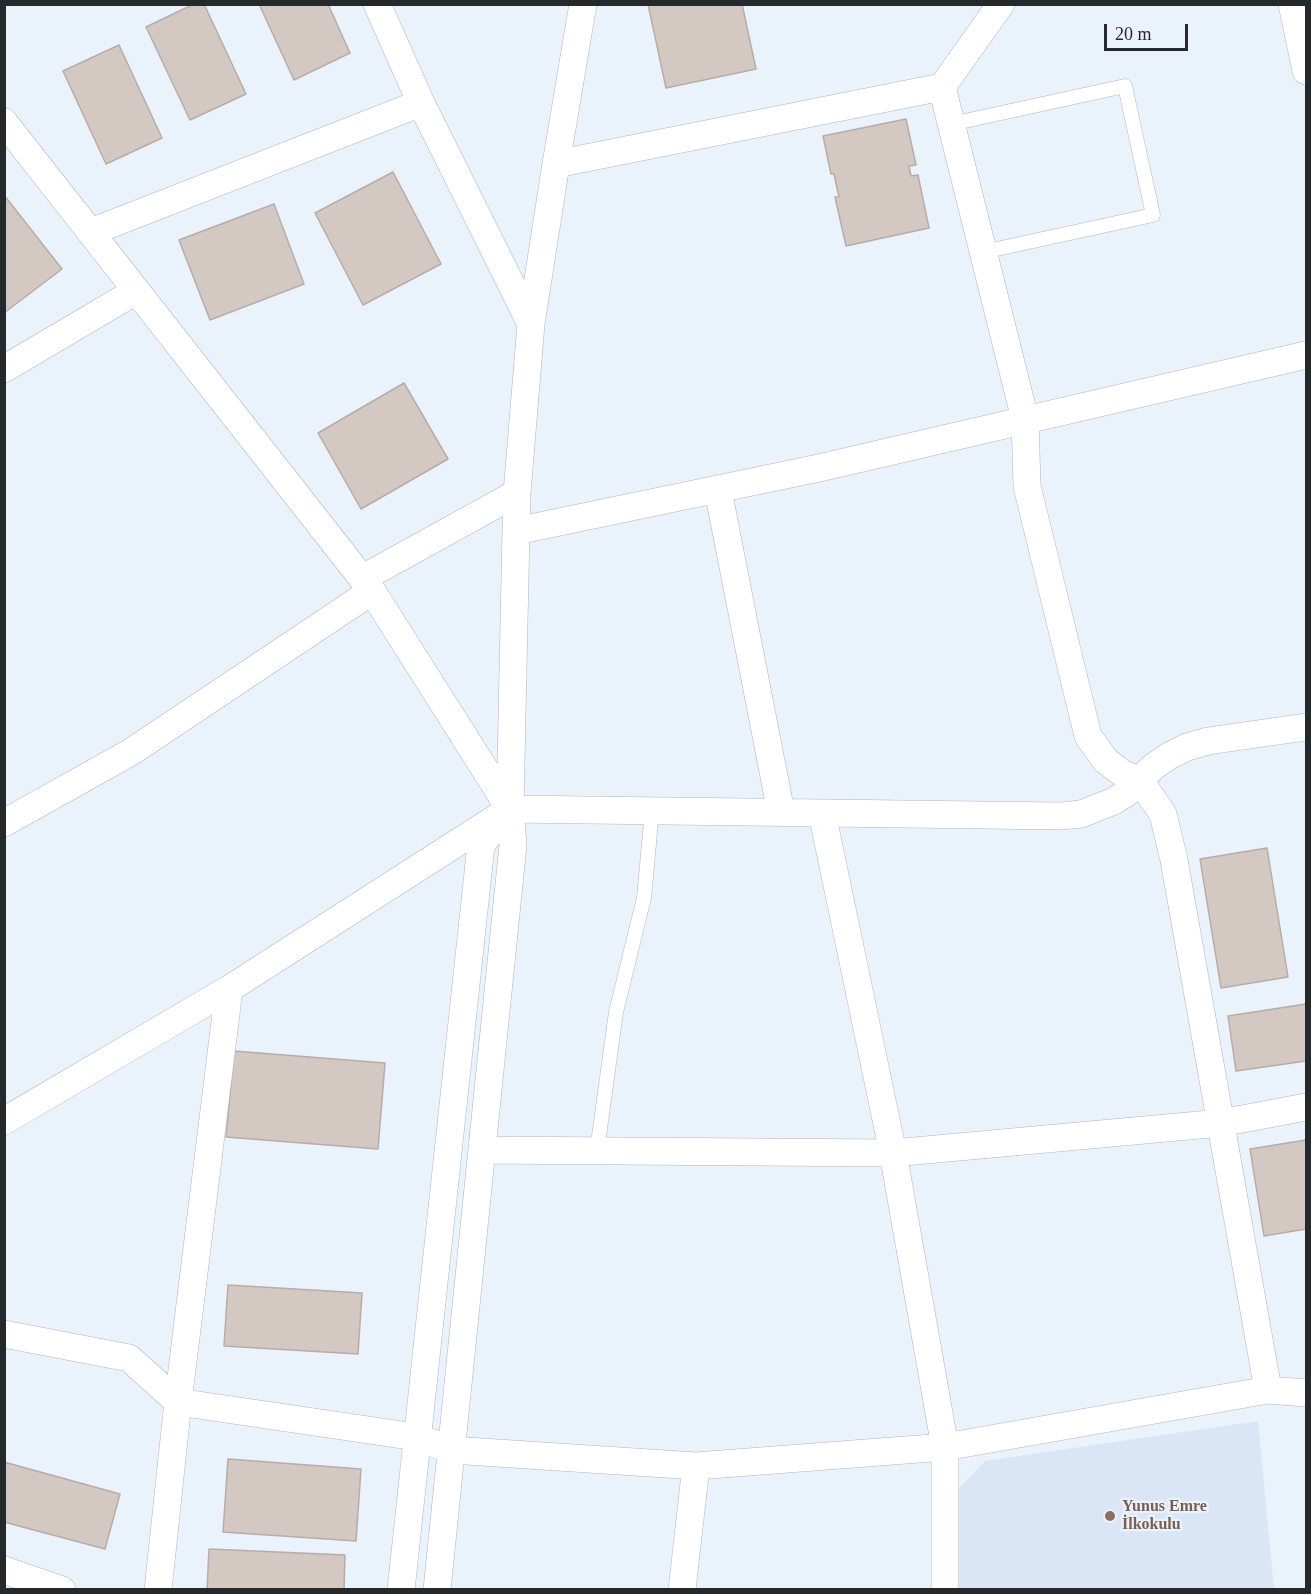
<!DOCTYPE html>
<meta charset="utf-8">
<style>
body{margin:0}
#map{position:relative;width:1311px;height:1594px;overflow:hidden;background:#eaf2fb;font-family:Georgia,serif}
canvas{display:block}
.frame{position:absolute;inset:0;border:6px solid #26292c;pointer-events:none}
.scale{position:absolute;left:1104px;top:24px;width:84px;height:27px;box-sizing:border-box;border:3px solid #26292c;border-top:0;padding-left:8px;font-size:18px;line-height:21px;white-space:nowrap;color:#26292c;-webkit-text-stroke:4px #eaf2fb;paint-order:stroke}
</style>
<div id="map">
<canvas width="1311" height="1594"></canvas>
<div class="frame"></div>
<div class="scale">20 m</div>
</div>
<script>
const context = document.querySelector('canvas').getContext('2d');
context.lineJoin = 'round';
function fill(path, color) {
  context.fillStyle = color;
  context.fill(path, 'evenodd');
}
function toPath(rows) {
  const path = new Path2D();
  for (const r of rows) {
    path.moveTo(r[0], r[1]);
    for (let i = 2; i < r.length; i += 2) path.lineTo(r[i], r[i + 1]);
  }
  return path;
}
function stroke(path, color, width, dash) {
  context.strokeStyle = color;
  context.lineWidth = width;
  context.lineCap = dash ? 'butt' : 'round';
  context.setLineDash(dash || []);
  context.stroke(path);
}
function label(font, color, halo, rows, align = 'center') {
  context.font = font + ' Georgia,serif';
  context.lineWidth = 4.5;
  context.setLineDash([]);
  context.textBaseline = 'middle';
  context.strokeStyle = halo;
  context.fillStyle = color;
  for (const [text, x, y, turn = 0] of rows) {
    context.save();
    context.translate(x, y);
    context.rotate((+turn || 0) * Math.PI / 180);
    context.textAlign = isNaN(turn) ? turn : align;
    if (halo) context.strokeText(text, 0, 0);
    context.fillText(text, 0, 0);
    context.restore();
  }
}
const built = toPath([
 [1258,1421,1274,1589,952,1590,958,1489,985,1461]
]);
const building = toPath([
 [194,4,204,4,246,94,190,120,146,27,194,4],
 [259,4,328,4,350,53,294,80,259,4],
 [648,4,742,4,756,69,666,88,648,4],
 [119,45,162,138,106,164,63,71,119,45],
 [906,119,916,165,909,166,911,176,918,175,929,228,846,246,835,197,839,197,834,174,831,174,823,136,906,119],
 [393,172,441,264,363,305,315,213,393,172],
 [4,195,62,269,4,313,4,195],
 [274,204,304,284,210,320,179,240,274,204],
 [404,383,448,459,361,509,318,433,404,383],
 [1267,848,1288,977,1221,988,1200,859,1267,848],
 [1306,1004,1306,1061,1236,1071,1228,1016,1306,1004],
 [234,1051,385,1063,378,1149,226,1137,234,1051],
 [1306,1140,1306,1229,1264,1236,1250,1149,1306,1140],
 [228,1285,362,1293,358,1354,224,1346,228,1285],
 [228,1459,361,1469,356,1541,223,1532,228,1459],
 [4,1462,120,1494,105,1549,4,1522,4,1462],
 [209,1549,345,1555,344,1590,207,1590,209,1549]
]);
const service = toPath([
 [951,124,1125,86,1153,215,983,252],
 [597,1151,616,1012,644,898,652,811]
]);
const minor = toPath([
 [377,4,421,103,531,324],
 [583,4,556,164,531,324,517,493,516,531,819,468,1306,355],
 [1292,4,1306,71],
 [942,87,1025,419,1027,486,1088,736,1106,761,1122,773,1140,781,1163,814,1174,860,1268,1390],
 [4,122,372,591,510,809],
 [556,164,942,87,1001,4],
 [91,232,421,103],
 [4,369,136,291],
 [718,490,781,812],
 [363,578,517,493],
 [822,813,893,1153,945,1447,945,1590],
 [4,823,131,752,372,591],
 [4,1121,229,989,510,809,1061,816,1081,814,1114,801,1128,792,1153,767,1169,756,1187,747,1208,741,1306,727],
 [483,1150,893,1153,1221,1123,1306,1107],
 [4,1334,129,1358,178,1402,416,1437,451,1450,696,1466,945,1447,1268,1390,1306,1393],
 [4,1570,62,1590],
 [158,1590,178,1402,229,989],
 [401,1590,481,845,501,819],
 [437,1590,513,845,510,809,516,531],
 [682,1590,696,1466]
]);
const markers = [
 [1110,1516,6,"#8d6e63"]
];
const educationNames = [
 ["Yunus Emre",1122,1507],
 ["İlkokulu",1122,1525]
];
fill(built, '#dae6f6');
fill(building, '#d4c8c3');
stroke(building, '#b8aca8', 1.5);
stroke(service, '#afb6bf', 15);
stroke(minor, '#afb6bf', 28);
stroke(service, '#fff', 14);
stroke(minor, '#fff', 27);
for (const [x, y, r, color] of markers) {
  const dot = new Path2D();
  dot.arc(x, y, r, 0, 2 * Math.PI);
  context.fillStyle = color;
  context.fill(dot);
  stroke(dot, '#eaf2fb', 2);
}
label('bold 16px', '#785e54', '#eaf2fb', educationNames, 'left');
</script>
